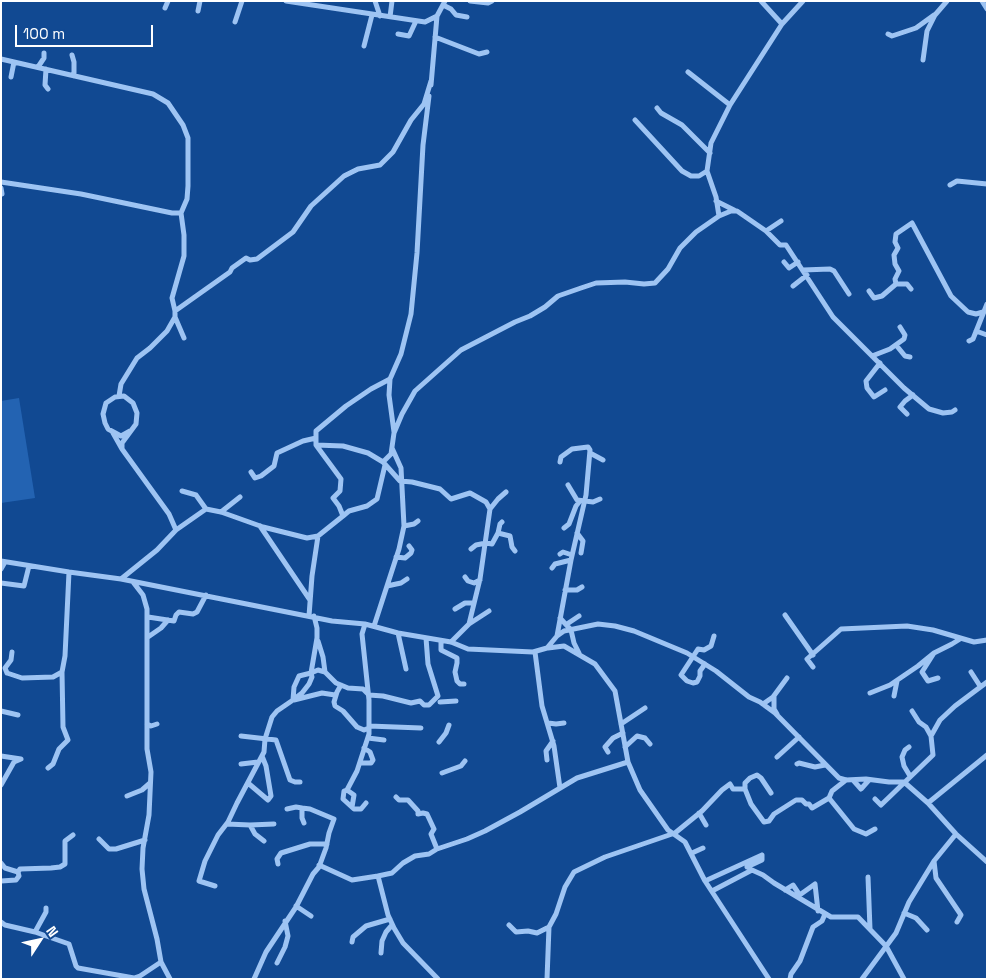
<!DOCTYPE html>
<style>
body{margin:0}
#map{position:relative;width:988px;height:980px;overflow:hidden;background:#114992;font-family:"Space Grotesk",sans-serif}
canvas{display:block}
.frame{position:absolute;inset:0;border:2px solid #fff;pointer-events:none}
.north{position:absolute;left:15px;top:915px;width:50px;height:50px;-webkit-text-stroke:4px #114992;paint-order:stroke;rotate:55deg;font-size:14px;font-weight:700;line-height:20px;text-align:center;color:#fff}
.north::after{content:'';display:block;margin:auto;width:18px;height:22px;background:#fff;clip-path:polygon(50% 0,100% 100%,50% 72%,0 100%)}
.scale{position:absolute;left:15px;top:25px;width:138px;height:22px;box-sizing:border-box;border:2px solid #fff;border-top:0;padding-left:6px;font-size:15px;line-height:18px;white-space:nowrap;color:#fff;-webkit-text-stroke:4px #114992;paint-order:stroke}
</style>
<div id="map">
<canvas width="988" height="980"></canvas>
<div class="frame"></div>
<div class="north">N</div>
<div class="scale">100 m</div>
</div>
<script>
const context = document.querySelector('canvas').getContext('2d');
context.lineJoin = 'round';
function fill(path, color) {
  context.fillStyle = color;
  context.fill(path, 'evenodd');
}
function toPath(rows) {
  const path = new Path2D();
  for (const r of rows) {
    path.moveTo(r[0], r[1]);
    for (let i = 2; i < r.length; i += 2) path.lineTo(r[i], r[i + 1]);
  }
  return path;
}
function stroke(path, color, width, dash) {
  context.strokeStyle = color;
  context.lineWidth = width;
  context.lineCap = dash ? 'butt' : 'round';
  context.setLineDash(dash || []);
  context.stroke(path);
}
const green = toPath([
 [19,398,35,498,1,503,1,401]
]);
const street = toPath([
 [286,1,425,22,437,16],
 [375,1,380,16],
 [470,1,488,3,492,1],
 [761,1,782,24],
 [982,1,987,9],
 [443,5,451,9,456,15,467,17],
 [165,8,168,1],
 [198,11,200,1],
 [390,17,392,1],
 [235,22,242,1],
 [398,34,409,36,416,21],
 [888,34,892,36,916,28,934,15],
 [435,37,479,54,487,52],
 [364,46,372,15],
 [72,55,74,62,74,76],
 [1,59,153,94,168,103,183,125,188,138,188,186,187,199,181,213,172,213,81,194,1,182],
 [923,60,927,31,935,15,947,1],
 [38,67,44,58,44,53],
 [46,69,45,85,48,89],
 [688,72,730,105],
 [11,77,14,62],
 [431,85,437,16,445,1],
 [657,108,661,113,682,125,710,153],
 [635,120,682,171,691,176,699,176,707,171],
 [950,185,957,181,987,184],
 [1,188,2,194],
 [716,201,734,210],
 [719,216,731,211,737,211,766,231,781,221],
 [766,231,780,245,786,245,833,317,904,388,929,409,943,413,952,412,955,410],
 [784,262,789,268,798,262],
 [803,270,830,269,834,271,849,294],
 [896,284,907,284,911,289],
 [793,286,807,275],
 [869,291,874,298,882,296,896,284,895,279,899,271,895,264,894,255,898,248,895,242,896,234,912,223,951,296,968,312,976,314,983,312],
 [175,311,172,298,184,256,184,235,181,213],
 [175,317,184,338],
 [976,331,987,335],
 [969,341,973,339,987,304],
 [896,345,905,356,910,357],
 [872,356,890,349,904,339,905,335,900,327],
 [880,363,866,381,867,388,874,397,885,390],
 [119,396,121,384,137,358,150,348,167,331,175,317,175,311,230,272,232,268,246,258,250,260,257,259,293,232,311,206,344,176,358,169,380,165,393,152,411,120,424,104,431,81],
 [907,414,900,407,905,401,913,395],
 [394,432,389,395,390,379,401,354,411,314,417,253,423,145,429,96],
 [113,433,122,449],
 [316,445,343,446,368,453,383,462,400,481,412,482,440,489,451,499,470,493,486,502,490,509,480,579,469,624,451,642],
 [590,453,603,460],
 [383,462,391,454,394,433,402,414,415,391,461,350,515,322,530,316,545,307,558,296,581,288,596,283,625,282,644,284,655,283,668,269,680,248,696,232,719,216,716,197,707,171,711,143,730,105,782,24,803,1],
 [251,472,255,478,261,476,274,466,277,453,303,441,316,438],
 [568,485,577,500,593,502,600,499],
 [182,491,196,495,206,509],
 [490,509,498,499,506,492],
 [221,512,240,497],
 [343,516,349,511,367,506,377,499,385,465],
 [260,526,310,600],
 [404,526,414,524,418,521],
 [564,528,569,524,576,506,580,501],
 [176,530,206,509,221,512,263,527,307,538,318,536,343,516,339,506,333,498,340,491,341,479,316,445,316,431,346,406,371,389,390,379],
 [498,533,510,536,512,547,515,551],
 [577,533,583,541,581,553],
 [471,549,476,545,486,543,492,544,498,533,500,524,502,522],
 [560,554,563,552,572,555],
 [396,557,405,558,411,553,412,550,409,546],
 [1,561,69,572,121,579,157,550,176,530,169,514,122,449,122,443,136,424,137,413,133,403,124,396,115,397,106,403,103,414,105,423,108,429,121,436,130,431],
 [552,568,555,564,571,560],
 [1,569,5,562],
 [465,577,468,581,474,583,480,580],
 [121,579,332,621,365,624,398,633,451,642,468,649,533,652,547,648,557,636,571,560,586,495,590,450,588,447,572,449,561,457,560,462],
 [133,582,143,595,147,609,147,749,151,772,149,815,143,848,142,869,144,889,157,939,161,962,170,979],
 [1,583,24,586,29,566],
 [387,586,401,583,407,579],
 [565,590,577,590,582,587],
 [455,609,465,603,474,603],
 [785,615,813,655],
 [309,616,312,576,318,536],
 [148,617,174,621,176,615,179,612,193,614,197,612,206,595],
 [560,618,571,630,574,643,579,653],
 [469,624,489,611],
 [567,624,579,616],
 [374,626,399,549,404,526,401,468,392,448],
 [398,633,406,669],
 [557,636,564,631,598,624,615,626,634,631,687,653,716,671,749,697,760,702,775,713,839,778,846,780,866,779,889,782,904,782,928,803,956,834,987,862],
 [148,637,161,628,168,620],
 [318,641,323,657,325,672,336,683,348,688,363,689,369,695,383,696,411,703,420,701,424,705,429,705,438,696,428,664,426,638],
 [441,641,441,650,457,658,457,663,455,672,457,681,460,684,464,684],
 [548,648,564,646,595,664,615,691,628,762,640,790,668,830,685,842,705,881,769,979],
 [535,652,542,706,554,746,560,788],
 [705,664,700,671,700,676,697,682,693,683,687,681,681,675,698,649,704,650,711,646,714,636],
 [813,667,807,659,841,629,907,626,933,630,974,642,987,640],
 [971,672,980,686],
 [7,673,22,678,53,677,62,672,65,656,69,572],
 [7,673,5,668,11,660,12,652],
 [938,678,928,681,922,672,934,653,952,644,960,639],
 [341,685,337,692,334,702,335,706,343,711,357,727,364,730,369,728],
 [870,693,890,685,918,666,934,653],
 [774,696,774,709,777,714],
 [894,696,897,681],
 [293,700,302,693,309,684,312,677,311,673,318,670,325,672],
 [294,700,322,693,335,695],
 [440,702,456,701],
 [763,704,773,697,787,678],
 [1,711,18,715],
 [912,711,919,722,926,727,931,736],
 [548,723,556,724,564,723],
 [147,724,151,726,157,724],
 [621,724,645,708],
 [369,726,421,728],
 [241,736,276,740,290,780,295,782,300,782],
 [368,738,384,740],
 [439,742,446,733,449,725],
 [625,747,637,736,645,738,650,744],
 [909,747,905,750,902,757,904,766,910,776],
 [608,752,605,747,613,738,623,733],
 [1,756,21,759],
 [777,757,799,737],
 [547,760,546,751,553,741],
 [360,763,371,763,373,760,370,752,364,748],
 [241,764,258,762],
 [797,764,799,763,815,767,825,765],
 [48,768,53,764,59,749,68,740,63,727,62,672],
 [442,773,461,766,465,761],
 [846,780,832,791,829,798,854,829,866,834,875,829],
 [853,780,861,789,869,780],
 [248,783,268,800,271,796,266,766,262,756],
 [1,785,14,762,21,759],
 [745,789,745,783,750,778,757,775,761,778,771,793],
 [347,790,344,791,343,799,354,809,361,809,366,803],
 [127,796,142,790,150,783],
 [396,797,399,800,408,800,418,811,418,814,423,813,427,814,434,829,431,834,437,849],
 [875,799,881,805,933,755,931,736,940,720,955,706,987,682],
 [928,803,987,755],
 [352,807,354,795,347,790,357,771,369,734,369,700,362,634,365,624],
 [287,809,296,807,302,808],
 [699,813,706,825],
 [227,824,250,825,274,824],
 [250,825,255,834,264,841],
 [99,839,109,849,116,849,145,840],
 [692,853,703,848],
 [934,861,936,878,961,915,957,922],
 [1,863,5,868,18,872,19,876,16,880,1,881],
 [278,864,277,859,281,853,310,844,327,844],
 [319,865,352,880,378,876,388,915,394,928,403,943,438,979],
 [747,867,762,860,762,855],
 [18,872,20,869,51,868,60,867,65,864,65,841,73,835],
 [378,876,392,873,403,863,415,856,429,854,437,849,467,839,485,831,520,812,577,778,628,762],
 [868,877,870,929],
 [705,881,762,855],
 [215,886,199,881,205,861,218,835,228,822,237,803,264,752,265,739,272,717,277,711,293,700,294,687,299,676,311,673,317,638,317,628,314,616],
 [785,890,793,885,799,894,801,894,815,884,818,911],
 [712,891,752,870,763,875,774,883,831,917,858,917,886,946,904,979],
 [296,906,311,916],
 [904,913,916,918,927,930],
 [1,922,5,925,35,932,69,944,76,966,78,968,134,978,140,976,161,962],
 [509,925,516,932,528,931,537,933,549,927],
 [35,932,46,912,46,908],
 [352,942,353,937,366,926,390,919],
 [381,953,382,941,386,932,392,925],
 [277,963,285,947,288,936,285,921],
 [254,979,266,952,296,907,313,874,319,867,326,848,329,833,334,819,310,809,302,808,302,818,304,823],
 [547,979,549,927,556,914,565,887,574,872,605,857,675,833,702,811,722,790,730,784,733,789,745,789,751,804,764,822,769,821,774,814,796,800,802,800,806,804,809,804,812,808,829,798],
 [790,979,791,974,800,961,813,927,822,921,825,914],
 [862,979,896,933,909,902,934,861,956,834]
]);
fill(green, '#2363b2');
stroke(street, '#9ec4f3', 5);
</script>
